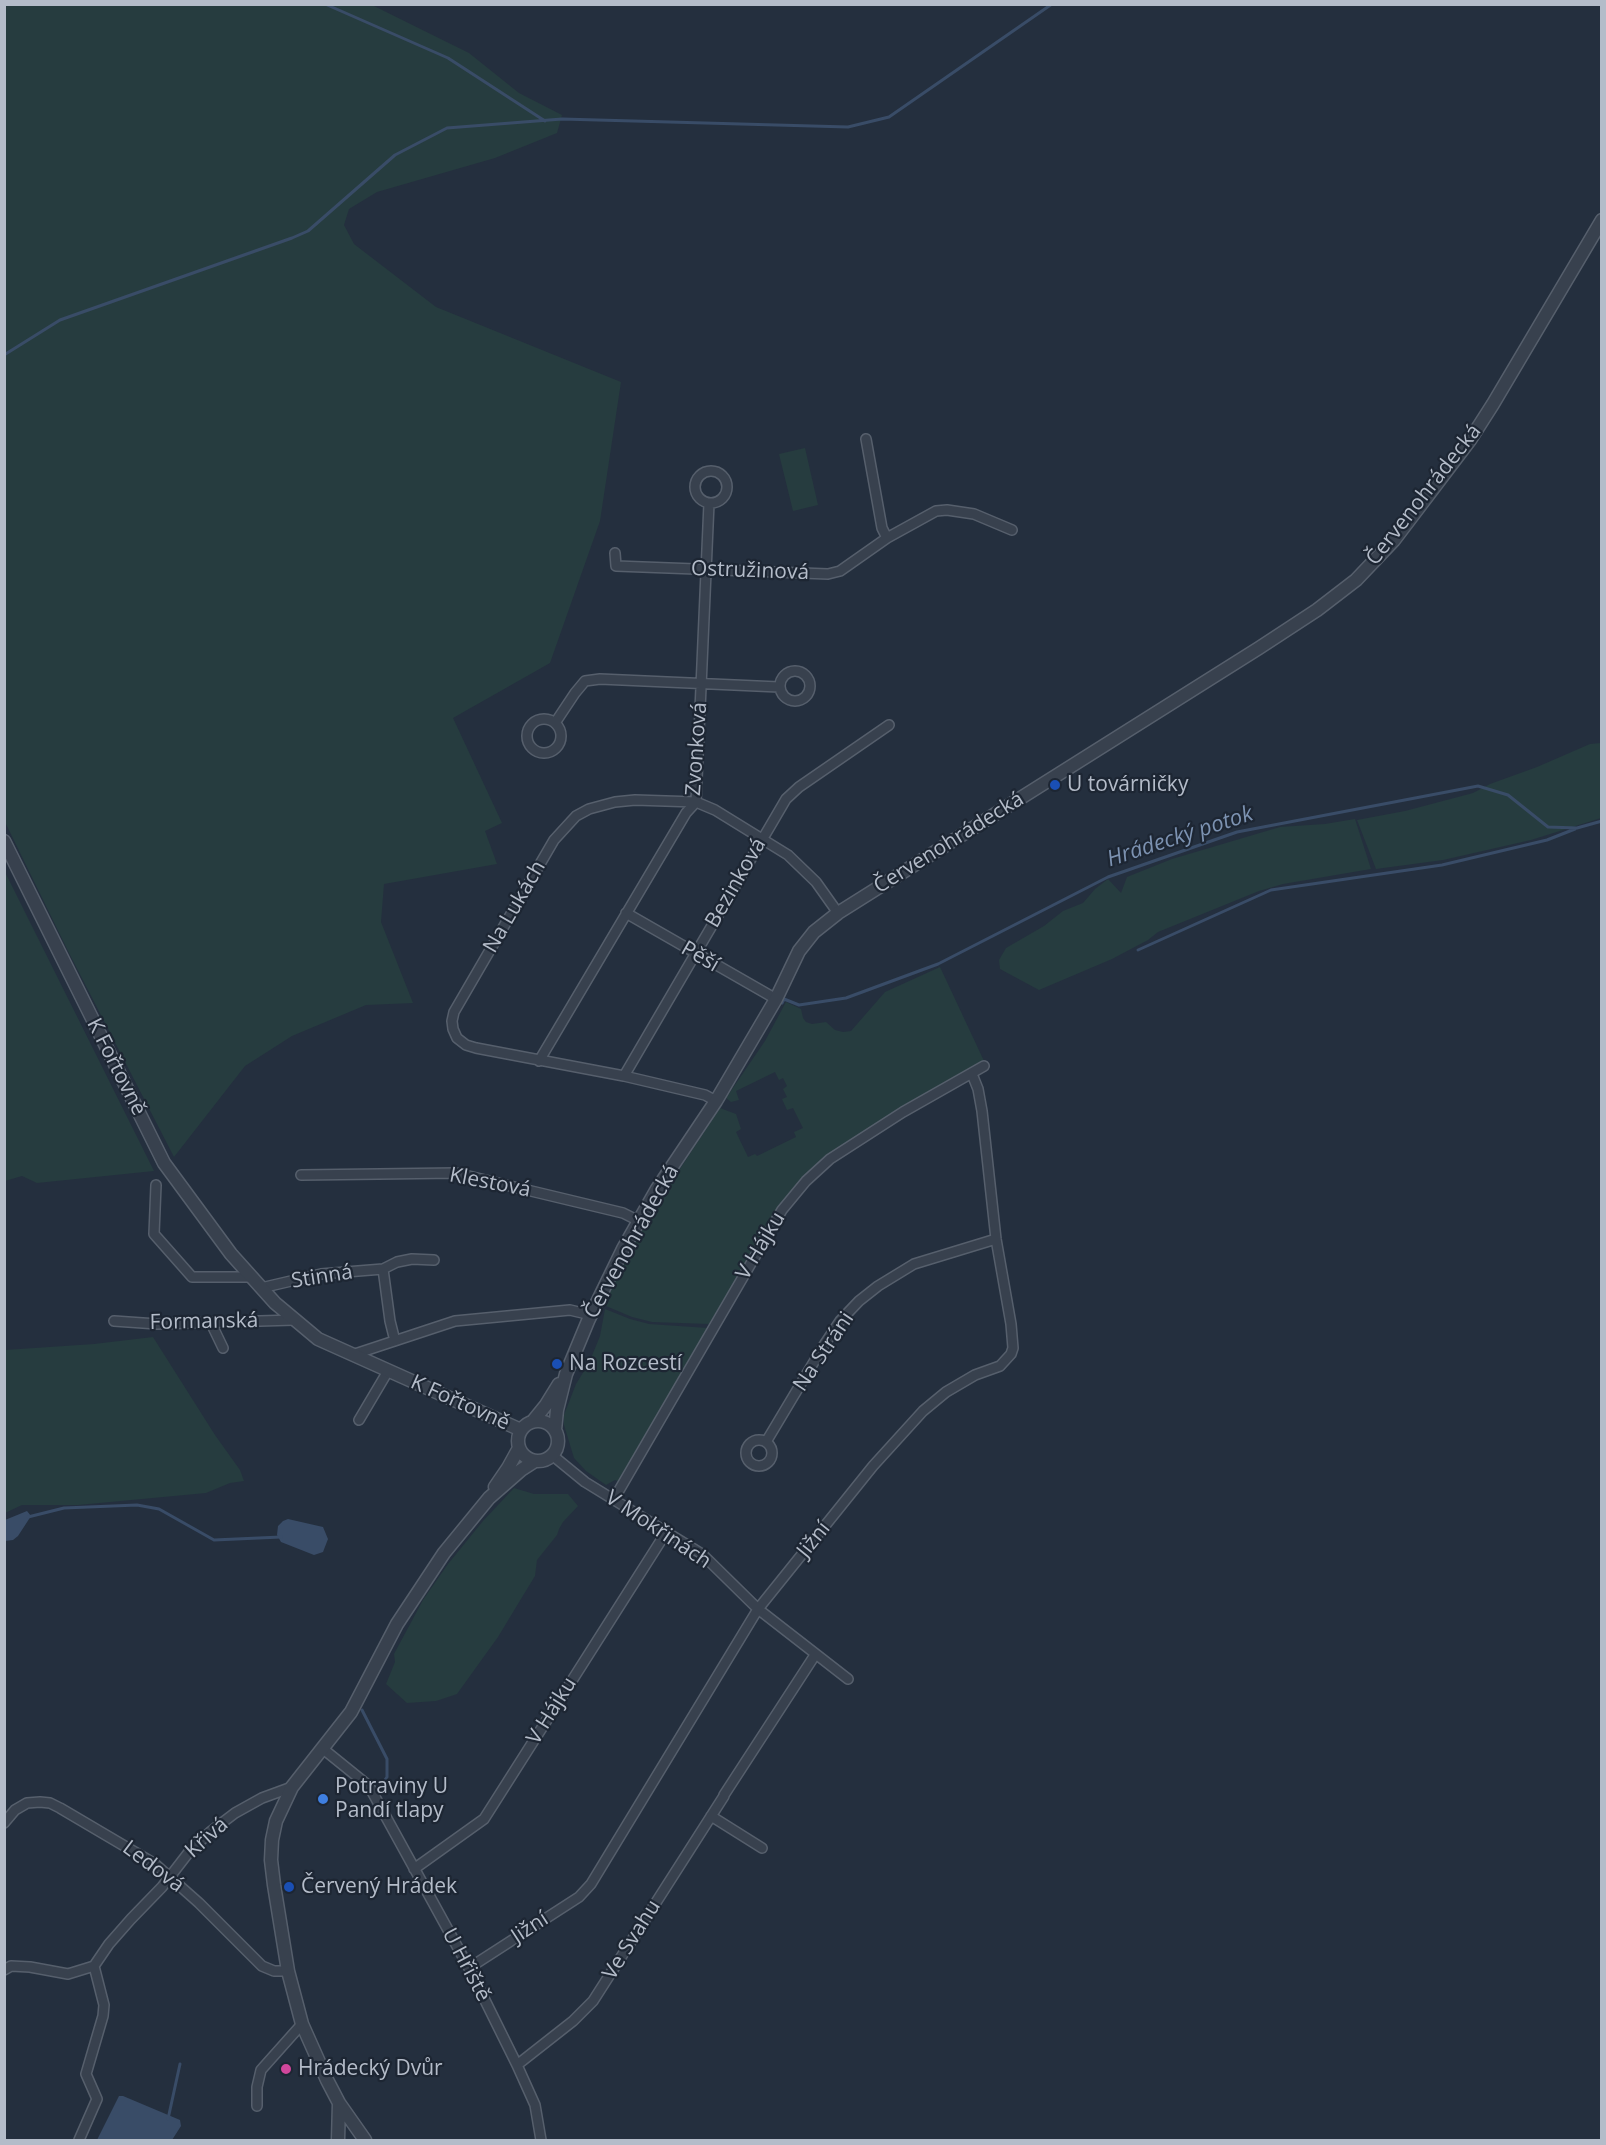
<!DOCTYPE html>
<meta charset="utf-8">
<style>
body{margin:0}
#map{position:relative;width:1606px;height:2145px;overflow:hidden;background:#242f3e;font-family:"Open Sans",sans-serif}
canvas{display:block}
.frame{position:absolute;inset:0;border:6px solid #b4bcc9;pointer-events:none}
</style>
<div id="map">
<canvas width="1606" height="2145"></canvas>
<div class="frame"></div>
</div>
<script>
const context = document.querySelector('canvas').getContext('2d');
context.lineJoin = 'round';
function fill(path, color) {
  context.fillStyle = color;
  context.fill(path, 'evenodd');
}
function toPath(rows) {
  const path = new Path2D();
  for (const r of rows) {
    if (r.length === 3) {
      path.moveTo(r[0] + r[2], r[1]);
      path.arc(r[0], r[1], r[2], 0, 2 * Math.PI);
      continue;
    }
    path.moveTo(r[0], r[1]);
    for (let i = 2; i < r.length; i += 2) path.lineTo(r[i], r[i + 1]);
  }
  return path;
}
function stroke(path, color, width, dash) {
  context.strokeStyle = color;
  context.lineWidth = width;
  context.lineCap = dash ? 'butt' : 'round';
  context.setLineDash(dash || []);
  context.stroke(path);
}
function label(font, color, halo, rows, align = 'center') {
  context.font = font + ' "Open Sans",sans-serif';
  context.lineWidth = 4.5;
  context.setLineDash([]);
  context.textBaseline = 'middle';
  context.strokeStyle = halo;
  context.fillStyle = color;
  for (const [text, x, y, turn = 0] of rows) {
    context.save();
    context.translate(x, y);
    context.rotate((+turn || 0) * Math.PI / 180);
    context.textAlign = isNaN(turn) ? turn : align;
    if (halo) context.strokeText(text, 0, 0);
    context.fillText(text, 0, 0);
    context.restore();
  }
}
const green = toPath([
 [5,5,372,5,469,53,519,93,562,115,557,133,495,158,377,192,349,209,344,225,354,244,436,307,621,382,600,521,550,663,453,718,502,823,485,831,497,864,384,884,381,922,413,1003,366,1005,292,1036,245,1066,174,1157,69,953,5,822],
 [805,448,818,505,793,511,779,454],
 [1601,743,1601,818,1531,840,1443,860,1376,869,1357,820,1405,811,1473,793,1490,784,1537,767,1590,744],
 [1355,819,1371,869,1283,884,1259,891,1158,932,1148,940,1112,959,1039,990,1000,969,999,960,1006,948,1044,926,1063,911,1083,903,1095,889,1108,879,1121,893,1127,877,1172,859,1280,827,1325,824],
 [4,872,5,872,154,1171,37,1183,22,1176,5,1181],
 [940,967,984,1061,910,1102,823,1160,783,1202,709,1324,652,1322,632,1317,606,1306,610,1298,606,1295,641,1228,720,1108,736,1114,741,1129,736,1132,748,1157,755,1154,757,1156,796,1137,794,1132,803,1128,793,1108,787,1110,782,1099,787,1097,783,1089,787,1086,783,1078,779,1080,775,1072,736,1091,739,1100,731,1102,726,1098,765,1041,786,1002,801,1009,803,1018,806,1022,812,1024,826,1022,835,1030,843,1032,851,1031,885,992],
 [605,1309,630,1319,649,1324,708,1328,618,1481,615,1480,606,1485,586,1471,574,1458,564,1425,564,1415,576,1384,589,1363,600,1336],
 [153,1337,215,1435,240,1470,244,1481,230,1483,206,1493,78,1505,22,1505,5,1513,5,1350,94,1344],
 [514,1488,534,1494,568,1494,578,1506,563,1522,559,1529,557,1535,537,1560,535,1576,524,1594,498,1637,457,1694,436,1701,407,1703,386,1684,395,1662,394,1654,423,1600,448,1564,483,1521]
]);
const water = toPath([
 [27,1511,31,1516,18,1536,13,1540,5,1541,5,1520],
 [288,1519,323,1527,328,1539,323,1552,314,1555,281,1542,277,1535,278,1526,283,1521],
 [119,2096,123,2096,180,2120,181,2126,172,2140,97,2140]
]);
const stream = toPath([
 [325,4,448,58,545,121],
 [4,355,60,320,292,238,308,231,395,155,447,128,562,119,848,127,889,117,1052,4],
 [1138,950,1271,890,1442,865,1547,840,1575,829],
 [782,1003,784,999,799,1005,846,998,938,964,1108,877,1237,832,1478,786,1508,795,1548,827,1577,828,1602,821],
 [28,1517,64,1508,137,1505,159,1509,214,1540,281,1537],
 [362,1710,387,1759,387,1777,380,1787],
 [168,2119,180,2064]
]);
const minor = toPath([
 [866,439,882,528,887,538],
 [711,487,16],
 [615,553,616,566,828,574,840,571,887,538,936,511,947,510,974,514,1012,530],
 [795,686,15],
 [544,736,17],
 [555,723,575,693,585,681,600,679,779,687],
 [626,913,776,999],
 [539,1061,686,813,696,802,709,503],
 [624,1076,786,799,799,787,889,725],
 [716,1101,705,1095,624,1076,476,1048,466,1045,457,1038,453,1029,452,1021,454,1012,554,840,576,816,589,809,615,802,635,800,696,802,715,810,788,855,816,882,838,913],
 [301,1175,456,1173,623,1213,639,1221],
 [156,1185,154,1234,192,1277,252,1277],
 [383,1269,397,1262,412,1259,434,1260],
 [261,1288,321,1274,383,1269,390,1321,395,1341],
 [114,1321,157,1324,294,1320],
 [211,1323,223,1348],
 [355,1354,455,1321,570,1310,591,1315],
 [359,1420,388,1371],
 [759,1453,13],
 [766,1442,824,1345,840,1321,859,1301,878,1286,914,1264,996,1239],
 [552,1455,585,1482,702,1554,758,1609,848,1679],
 [614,1499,782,1210,806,1181,830,1159,903,1112,984,1066],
 [322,1748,369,1786,469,1968,517,2065,535,2105,541,2140],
 [724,1795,815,1655],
 [711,1816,762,1848],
 [4,1823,15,1810,27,1803,40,1802,50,1803,60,1808,155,1864,199,1903,262,1966,274,1971,288,1971],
 [414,1869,484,1819,667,1531],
 [469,1968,579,1897,591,1884,758,1609,873,1466,923,1411,946,1392,975,1375,1000,1366,1011,1354,1013,1348,1011,1324,996,1239,982,1111,978,1089,972,1074],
 [4,1970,11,1966,30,1967,68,1974,94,1966,109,1944,131,1919,162,1887,189,1852,210,1832,235,1813,262,1798,292,1787],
 [517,2065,573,2021,593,2001,724,1796],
 [257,2106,257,2087,261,2070,302,2024],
 [79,2140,97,2099,86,2074,103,2016,104,2005,94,1966]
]);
const tertiary = toPath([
 [4,841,164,1163,231,1254,275,1303,318,1339,521,1430],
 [538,1441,20],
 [533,1421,546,1405,559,1384],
 [555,1430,557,1410,566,1374,588,1321,623,1249,657,1189,716,1101,776,999,799,951,814,932,838,913,1259,648,1317,610,1356,580,1394,540,1470,440,1493,404,1602,220],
 [495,1487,508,1468,519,1448],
 [338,2140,339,2103],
 [365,2140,339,2103,327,2080,302,2024,288,1971,274,1885,271,1860,272,1840,276,1821,292,1787,351,1712,397,1624,444,1553,489,1498,521,1470,535,1461]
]);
const markers = [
 [1055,785,6,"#1a4fb4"],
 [557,1364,6,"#1a4fb4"],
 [323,1799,6,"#3f7fe0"],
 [289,1887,6,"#1a4fb4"],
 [286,2069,6,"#d1479c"]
];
const streetNames = [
 ["Červenohrádecká",1424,495,-52],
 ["Ostružinová",750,571,2],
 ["Zvonková",697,749,-86],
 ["Červenohrádecká",949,843,-32],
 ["Bezinková",736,883,-60],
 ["Na Lukách",515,907,-60],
 ["Pěší",700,957,30],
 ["K Fořtovně",116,1067,63],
 ["Klestová",490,1183,11],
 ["Červenohrádecká",632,1242,-61],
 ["V Hájku",761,1246,-59],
 ["Stinná",322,1277,-9],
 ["Formanská",204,1322,-1],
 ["Na Stráni",824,1352,-56],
 ["K Fořtovně",460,1403,24],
 ["V Mokřinách",658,1530,34],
 ["Jižní",814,1540,-51],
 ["V Hájku",552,1711,-58],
 ["Křivá",207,1838,-42],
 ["Ledová",153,1867,37],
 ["Jižní",530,1928,-33],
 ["Ve Svahu",632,1940,-58],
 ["U Hřiště",466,1965,62]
];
const poiNames = [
 ["U továrničky",1067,785],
 ["Na Rozcestí",569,1364],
 ["Potraviny U",335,1787],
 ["Pandí tlapy",335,1811],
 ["Červený Hrádek",301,1887],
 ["Hrádecký Dvůr",298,2069]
];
const waterNames = [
 ["Hrádecký potok",1180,837,-18]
];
fill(green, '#263c3f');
fill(water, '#394c67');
stroke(stream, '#394c67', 3);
stroke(minor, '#565f6c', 12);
stroke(tertiary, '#565f6c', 15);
stroke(minor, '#38414e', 9);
stroke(tertiary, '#38414e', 12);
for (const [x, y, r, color] of markers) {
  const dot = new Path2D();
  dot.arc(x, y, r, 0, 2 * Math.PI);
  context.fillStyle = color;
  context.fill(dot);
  stroke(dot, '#1d2633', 2);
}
label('21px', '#b4bcc9', '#1d2633', streetNames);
label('21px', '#b4bcc9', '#1d2633', poiNames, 'left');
label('italic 22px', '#7c92b1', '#1d2633', waterNames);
</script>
